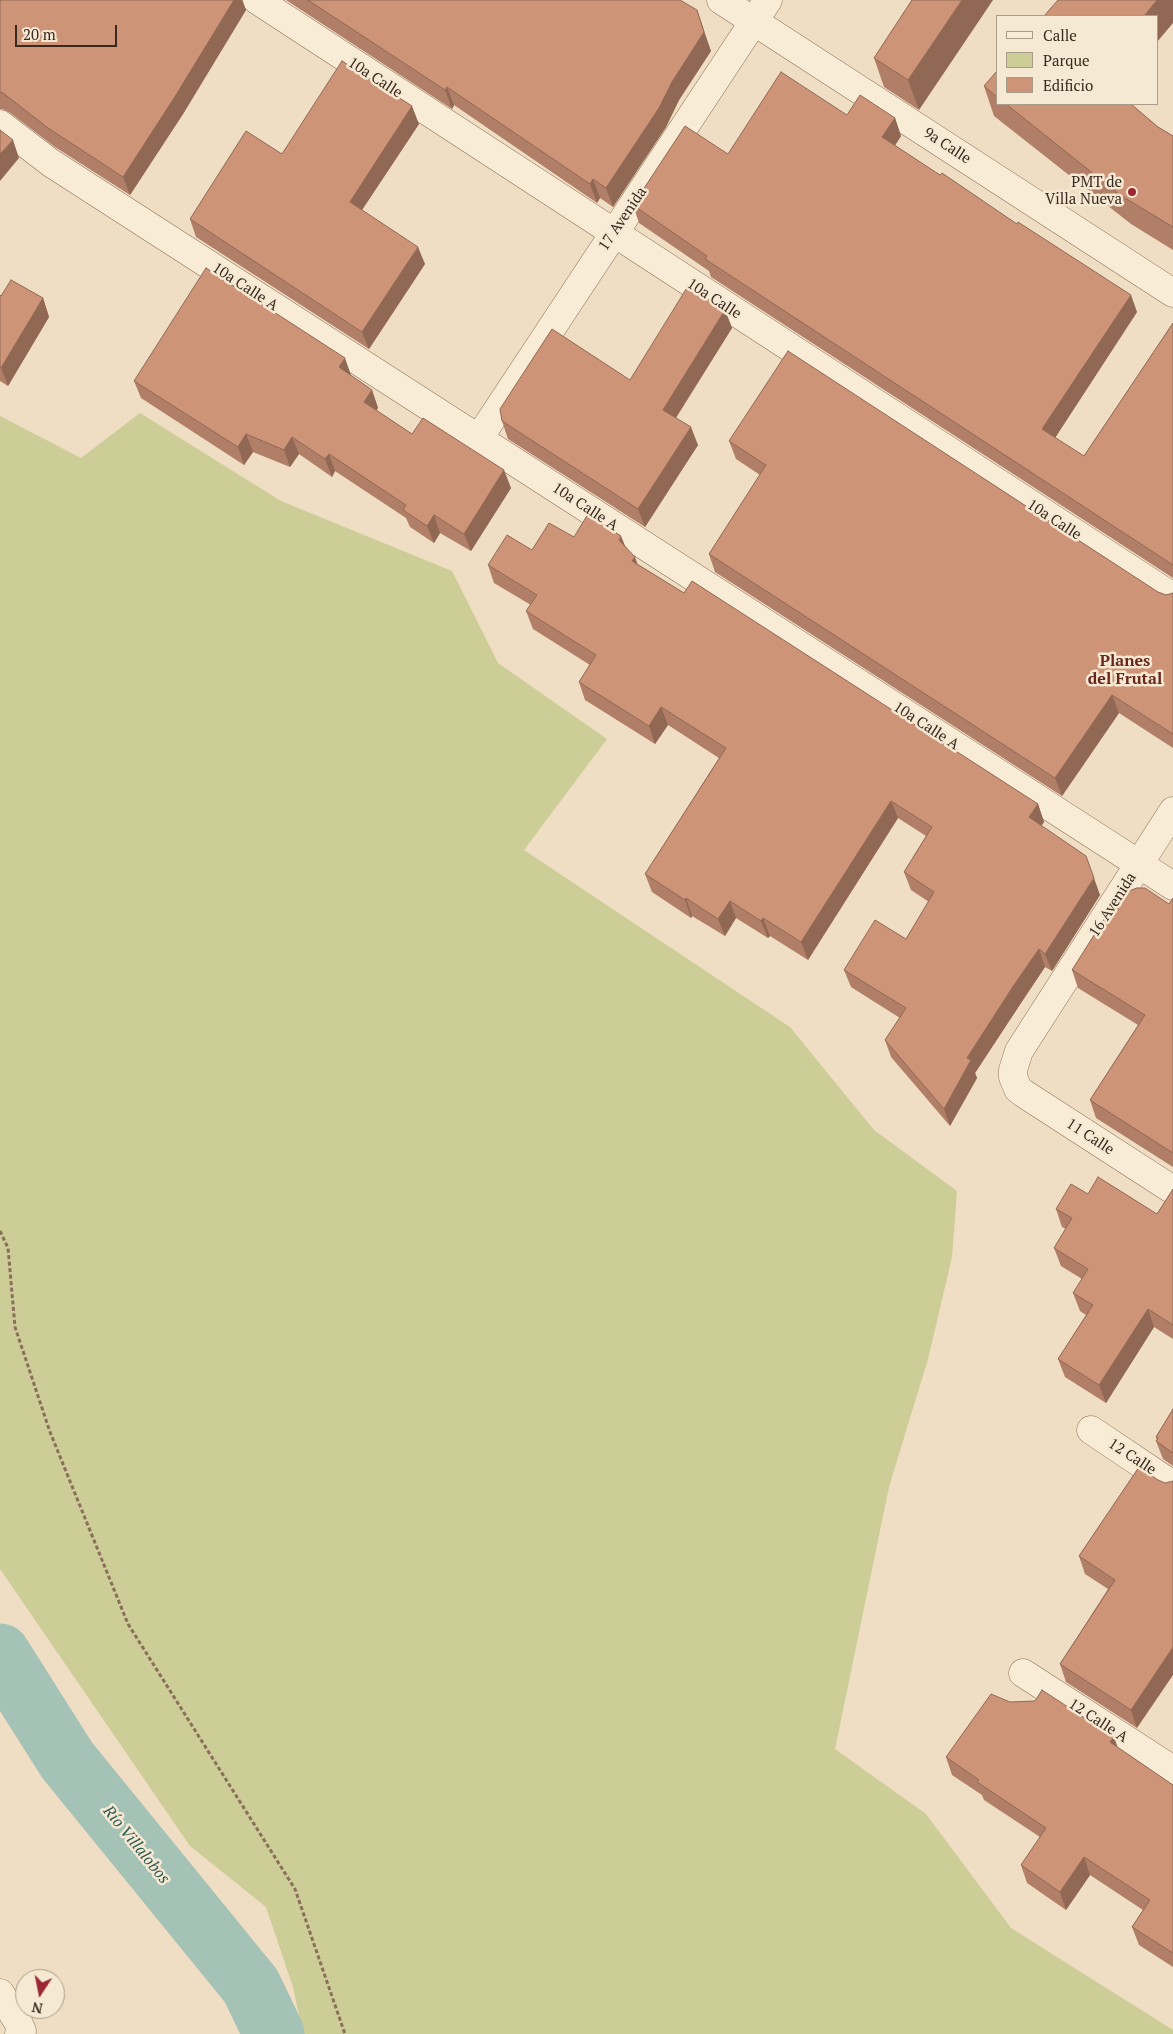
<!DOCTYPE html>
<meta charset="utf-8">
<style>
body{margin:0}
#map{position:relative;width:1173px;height:2034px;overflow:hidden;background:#efdec3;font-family:"PT Serif",serif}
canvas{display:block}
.legend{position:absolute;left:996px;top:15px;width:162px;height:90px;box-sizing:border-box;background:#f6e9d3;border:1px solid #aa9c8b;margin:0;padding:6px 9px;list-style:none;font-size:15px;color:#39291e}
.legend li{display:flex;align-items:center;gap:10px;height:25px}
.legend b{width:25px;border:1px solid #aa9c8b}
.north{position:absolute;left:15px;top:1969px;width:50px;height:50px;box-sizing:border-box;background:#f6e9d3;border:1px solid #aa9c8b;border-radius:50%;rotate:191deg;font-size:14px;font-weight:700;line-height:20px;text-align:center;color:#39291e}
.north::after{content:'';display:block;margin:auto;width:18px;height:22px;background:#9a2833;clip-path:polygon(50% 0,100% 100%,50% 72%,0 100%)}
.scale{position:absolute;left:15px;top:25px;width:102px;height:22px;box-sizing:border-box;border:2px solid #39291e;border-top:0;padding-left:6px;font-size:15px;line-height:18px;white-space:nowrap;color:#39291e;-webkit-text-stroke:4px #f6e9d3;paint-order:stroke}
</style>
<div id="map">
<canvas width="1173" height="2034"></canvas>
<ul class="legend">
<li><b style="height:6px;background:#f9ecd7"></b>Calle</li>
<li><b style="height:14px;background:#cccd97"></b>Parque</li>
<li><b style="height:14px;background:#ce9478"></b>Edificio</li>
</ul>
<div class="north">N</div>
<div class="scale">20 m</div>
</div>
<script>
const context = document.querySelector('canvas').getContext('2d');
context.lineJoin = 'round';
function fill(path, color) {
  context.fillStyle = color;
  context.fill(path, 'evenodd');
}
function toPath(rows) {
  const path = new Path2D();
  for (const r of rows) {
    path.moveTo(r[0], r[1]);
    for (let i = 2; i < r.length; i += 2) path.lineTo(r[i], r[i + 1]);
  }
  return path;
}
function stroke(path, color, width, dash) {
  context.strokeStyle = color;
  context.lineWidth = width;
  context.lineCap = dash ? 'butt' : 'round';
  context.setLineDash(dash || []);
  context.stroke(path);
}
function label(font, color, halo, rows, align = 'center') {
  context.font = font + ' "PT Serif",serif';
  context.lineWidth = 5;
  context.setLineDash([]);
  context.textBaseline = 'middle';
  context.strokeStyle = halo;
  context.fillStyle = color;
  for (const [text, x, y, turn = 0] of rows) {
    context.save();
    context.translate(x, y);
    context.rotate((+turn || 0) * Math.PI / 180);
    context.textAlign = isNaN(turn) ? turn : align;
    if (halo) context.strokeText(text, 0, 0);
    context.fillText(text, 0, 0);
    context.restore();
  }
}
const green = toPath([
 [140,413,281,501,452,571,498,663,607,739,524,850,790,1027,874,1130,957,1191,952,1257,928,1359,889,1487,835,1749,926,1814,1011,1928,1173,2030,1173,2034,303,2034,293,1987,266,1907,190,1846,0,1569,0,416,81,458]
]);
const river = toPath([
 [0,1654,67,1760,251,1986,274,2034]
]);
const path = toPath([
 [0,1231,8,1248,15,1327,50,1432,128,1624,295,1889,345,2034]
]);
const minor = toPath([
 [257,0,1173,597],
 [721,0,1173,293],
 [0,124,51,163,1173,886],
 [479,438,768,0],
 [1173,811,1019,1051,1013,1070,1013,1077,1018,1089,1023,1093,1173,1190],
 [1091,1430,1173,1485],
 [1023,1673,1173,1770],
 [0,1993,18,2022,22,2031,19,2034]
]);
const wall = toPath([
 [0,0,242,0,246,10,183,114,130,195,55,147,9,112,2,109,0,109],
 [286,0,680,0,711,51,679,100,666,127,613,207,600,198,597,203,454,105,452,109],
 [912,0,919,110,884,87,874,58],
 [997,71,997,104,1131,104,1158,127,1173,136,1173,250,1131,224,994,116,984,86],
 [847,115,895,118,901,136,895,145,1137,312,1055,438,1084,456,1173,323,1173,578,711,277,709,271,639,223,633,205,728,154],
 [419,124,362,210,425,264,369,349,196,237,190,219],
 [0,295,1,296,43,298,49,317,8,386,0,381],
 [725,310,732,328,676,418,698,445,645,527,508,439,502,421,630,380],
 [351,375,351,376,372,390,378,408,376,410,412,434,511,488,471,551,440,533,434,543,410,527,406,518,335,471,332,477,299,454,290,467,253,452,244,465,141,398,134,381],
 [729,441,1158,592,1166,595,1173,593,1173,748,1119,713,1062,796,715,572,709,554,760,475,736,459],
 [574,537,626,547,637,564,684,593,1038,804,1044,822,1041,826,1100,895,1052,971,1045,967,1019,1006,975,1073,977,1078,950,1126,891,1057,885,1040,900,1018,851,987,844,970,906,939,929,902,911,890,904,872,926,836,898,818,808,960,770,936,768,938,736,918,725,936,692,916,691,918,652,892,645,874,719,758,668,725,655,744,585,700,579,682,590,665,533,629,526,611,531,605,494,583,488,565,532,550],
 [1173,898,1173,1167,1096,1118,1090,1100,1138,1025,1078,988,1072,970,1169,904],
 [1173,1189,1173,1339,1154,1327,1106,1403,1065,1377,1058,1359,1086,1315,1080,1311,1073,1293,1082,1279,1061,1266,1054,1248,1066,1229,1062,1227,1056,1209,1088,1194,1157,1214],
 [1173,1409,1173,1466,1163,1459,1156,1441,1157,1440,1156,1437],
 [1139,1467,1137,1728,1066,1682,1060,1664,1108,1589,1085,1574,1079,1556],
 [1010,1702,1114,1737,1117,1747,1173,1785,1173,1967,1139,1945,1132,1927,1143,1910,1090,1875,1066,1910,1027,1883,1021,1865,1040,1837,984,1800,982,1795,952,1775,946,1757]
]);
const shadedWall = toPath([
 [234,0,242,0,246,10,183,114,130,195,123,177],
 [962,0,993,0,919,110,908,80],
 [1157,0,1173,0,1173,23,1157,42,1157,16,1144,16],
 [697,10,711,51,679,100,666,127,613,207,606,188],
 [447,87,454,105,452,109,445,90],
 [412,106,419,124,356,219,350,202],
 [895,118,901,136,889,155,882,137],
 [13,140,19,158,0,181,0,154],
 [593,179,600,198,597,203,590,184],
 [418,247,425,264,369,349,362,332],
 [1131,295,1137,312,1049,447,1042,429],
 [43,298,49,317,8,386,1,368],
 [725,310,732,328,670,427,663,410],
 [345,358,351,375,345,385,339,367],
 [372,390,378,408,370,420,364,402],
 [691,427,698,445,645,527,638,509],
 [246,434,253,452,244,465,238,447],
 [292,437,299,454,290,467,284,450],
 [329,454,335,471,332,477,325,459],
 [504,470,511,488,471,551,464,534],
 [434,515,440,533,434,543,427,526],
 [621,536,628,553,619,540],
 [635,557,641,574,632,561],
 [1112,695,1119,713,1062,796,1055,778],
 [661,707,668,725,655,744,649,726],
 [891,801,898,818,808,960,801,942],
 [1038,804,1044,822,1035,835,1029,817],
 [1094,878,1100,895,1052,971,1045,954],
 [686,898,692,916,691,918,685,900],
 [730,901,736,918,725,936,718,919],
 [763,918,770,936,768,938,761,921],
 [1039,949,1045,967,1019,1006,975,1073,977,1078,950,1126,944,1109,967,1058,1012,988],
 [1148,1309,1154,1327,1106,1403,1099,1385],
 [1173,1647,1173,1675,1137,1728,1131,1710],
 [1114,1737,1120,1754,1110,1742],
 [1084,1857,1090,1875,1066,1910,1060,1892]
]);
const building = toPath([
 [0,0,234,0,176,95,123,177,48,128,3,93,0,92,0,0],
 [308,0,680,0,697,10,704,32,672,82,659,108,606,188,593,179,590,184,447,87,445,90,308,0],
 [912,0,962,0,908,80,874,58,912,0],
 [1058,0,1157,0,1144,16,1044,16,1058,0],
 [342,61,412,106,350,202,418,247,362,332,190,219,246,131,282,154,342,61],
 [997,71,997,97,984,86,997,71],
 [781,72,847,115,860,95,895,118,882,137,940,175,942,173,1017,224,1018,222,1131,295,1042,429,1084,456,1173,323,1173,565,705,259,707,256,633,205,685,126,728,154,781,72],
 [1006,104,1131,104,1158,127,1173,136,1173,227,1120,195,1006,104],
 [0,130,13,140,0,154,0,130],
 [206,268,345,358,339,367,372,390,364,402,412,434,423,418,504,470,464,534,434,515,427,526,403,510,406,505,329,454,325,459,292,437,284,450,246,434,238,447,134,381,206,268],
 [11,280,43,298,1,368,0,367,0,295,1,296,11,280],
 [688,286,725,310,663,410,691,427,638,509,502,421,500,409,552,329,630,380,688,286],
 [788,351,1158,592,1166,595,1173,593,1173,734,1112,695,1055,778,709,554,766,465,729,441,788,351],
 [588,514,621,536,619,540,635,557,632,561,684,593,692,581,1038,804,1029,817,1086,856,1094,878,1045,954,1039,949,1012,988,967,1058,971,1060,944,1109,885,1040,906,1008,844,970,875,920,906,939,934,892,904,872,932,827,891,801,801,942,763,918,761,921,730,901,718,919,686,898,685,900,645,874,726,748,661,707,649,726,579,682,596,655,526,611,537,595,488,565,507,535,532,550,549,523,574,537,588,514],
 [1137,888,1145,888,1169,904,1173,898,1173,1153,1090,1100,1145,1015,1072,970,1120,894,1137,888],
 [1098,1177,1157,1214,1173,1189,1173,1325,1148,1309,1099,1385,1058,1359,1093,1305,1073,1293,1088,1269,1054,1248,1072,1218,1056,1209,1071,1184,1088,1194,1098,1177],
 [1173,1409,1173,1453,1156,1441,1158,1438,1156,1437,1173,1409],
 [1139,1467,1158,1480,1165,1483,1173,1481,1173,1647,1131,1710,1060,1664,1115,1580,1079,1556,1139,1467],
 [1042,1690,1114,1737,1110,1742,1173,1785,1173,1953,1132,1927,1150,1900,1084,1857,1060,1892,1021,1865,1046,1828,977,1782,979,1780,946,1757,991,1694,1010,1702,1035,1701,1042,1690]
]);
const markers = [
 [1132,192,5,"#9a2833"]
];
const streetNames = [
 ["10a Calle",375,78,33],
 ["9a Calle",947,146,33],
 ["17 Avenida",623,219,-56],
 ["10a Calle A",245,287,33],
 ["10a Calle",714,299,33],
 ["10a Calle A",585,507,33],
 ["10a Calle",1054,520,33],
 ["10a Calle A",926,726,33],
 ["16 Avenida",1113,905,-57],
 ["11 Calle",1090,1137,33],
 ["12 Calle",1132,1457,33],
 ["12 Calle A",1098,1721,33]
];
const poiNames = [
 ["PMT de",1122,183],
 ["Villa Nueva",1122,200]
];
const neighbourhoodNames = [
 ["Planes",1125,661],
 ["del Frutal",1125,679]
];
const waterNames = [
 ["Río Villalobos",136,1845,51]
];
fill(green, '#cccd97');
stroke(river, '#a5c2b7', 61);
stroke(minor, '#8a6f59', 29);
stroke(path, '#8a6f59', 3, [4, 2.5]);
stroke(minor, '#f9ecd7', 28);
fill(wall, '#b17f67');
fill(shadedWall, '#906854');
fill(building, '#ce9478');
stroke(building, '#906854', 1);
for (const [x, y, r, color] of markers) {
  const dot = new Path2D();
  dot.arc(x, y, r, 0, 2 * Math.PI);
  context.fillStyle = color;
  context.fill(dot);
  stroke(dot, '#f6e9d3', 2);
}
label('15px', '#39291e', '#f6e9d3', streetNames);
label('15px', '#39291e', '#f6e9d3', poiNames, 'right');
label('bold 16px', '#67251c', '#f6e9d3', neighbourhoodNames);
label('italic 16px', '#2d5953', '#f6e9d3', waterNames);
</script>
